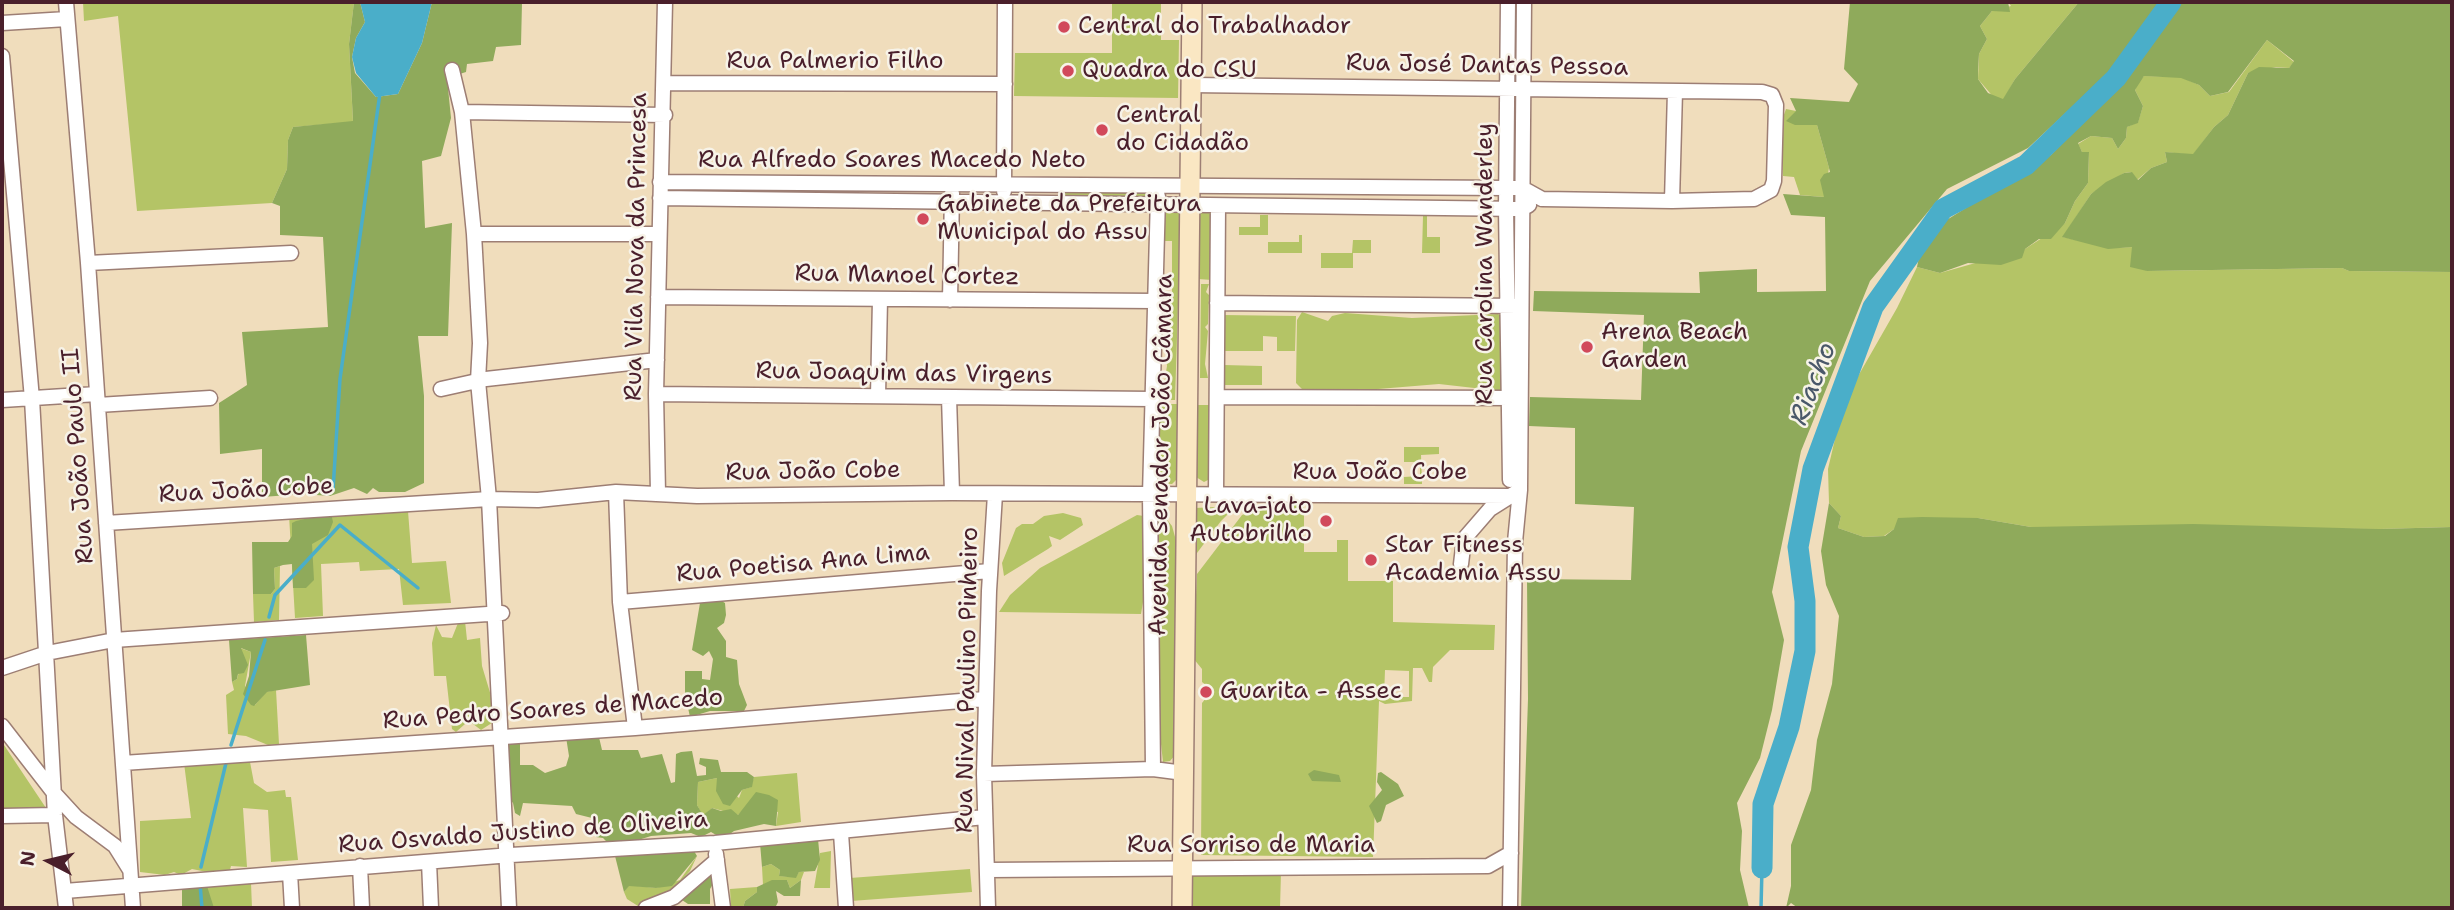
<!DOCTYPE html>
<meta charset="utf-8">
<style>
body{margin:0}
#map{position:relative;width:2454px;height:910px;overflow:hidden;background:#f0ddbc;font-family:"Shantell Sans",sans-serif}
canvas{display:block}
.frame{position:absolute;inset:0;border:4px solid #4a1f2b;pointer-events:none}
.north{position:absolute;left:14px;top:826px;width:70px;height:70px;-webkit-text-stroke:5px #f7f3e8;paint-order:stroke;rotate:277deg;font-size:19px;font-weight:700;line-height:28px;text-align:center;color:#4a1f2b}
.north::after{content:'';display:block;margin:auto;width:24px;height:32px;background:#4a1f2b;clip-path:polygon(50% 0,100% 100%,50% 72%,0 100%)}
</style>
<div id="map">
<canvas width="2454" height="910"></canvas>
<div class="frame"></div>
<div class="north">N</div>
</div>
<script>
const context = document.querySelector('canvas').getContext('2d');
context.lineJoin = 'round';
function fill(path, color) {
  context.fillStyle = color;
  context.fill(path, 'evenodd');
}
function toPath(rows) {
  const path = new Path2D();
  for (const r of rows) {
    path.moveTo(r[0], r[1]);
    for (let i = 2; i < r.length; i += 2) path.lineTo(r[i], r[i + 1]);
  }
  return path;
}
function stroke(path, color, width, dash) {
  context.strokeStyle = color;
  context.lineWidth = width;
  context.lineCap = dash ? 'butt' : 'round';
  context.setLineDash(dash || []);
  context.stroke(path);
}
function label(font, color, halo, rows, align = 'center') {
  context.font = font + ' "Shantell Sans",sans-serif';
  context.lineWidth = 5;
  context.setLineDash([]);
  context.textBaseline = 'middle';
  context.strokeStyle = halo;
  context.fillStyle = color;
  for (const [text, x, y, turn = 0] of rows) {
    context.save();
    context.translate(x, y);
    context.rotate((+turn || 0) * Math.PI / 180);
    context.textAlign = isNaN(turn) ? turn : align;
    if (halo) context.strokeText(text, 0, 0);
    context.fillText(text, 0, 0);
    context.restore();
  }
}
const green = toPath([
 [83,2,354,2,349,44,353,122,293,127,288,140,287,169,272,203,137,211,118,16,84,21],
 [1112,2,1161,2,1161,40,1179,40,1178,98,1014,96,1015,53,1112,53],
 [2008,2,2079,2,2015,79,2004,99,1995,99,1978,79,1979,54,1987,39,1980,26,1992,11,2011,6],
 [2267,40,2294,62,2289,68,2276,67,2248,73,2228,115,2214,127,2193,155,2165,152,2167,162,2151,168,2137,180,2131,172,2124,173,2091,194,2063,237,2111,248,2133,247,2147,271,2342,268,2349,271,2452,272,2452,527,2379,529,2031,527,1978,518,1954,519,1894,529,1884,536,1864,537,1838,528,1841,516,1829,503,1828,469,1838,426,1853,385,1897,308,1917,267,1940,273,2025,249,2065,223,2075,201,2088,183,2089,153,2082,152,2078,144,2091,136,2112,138,2118,149,2126,138,2127,127,2138,122,2143,106,2135,90,2137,83,2144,76,2181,77,2199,85,2210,96,2229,92],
 [1786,109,1796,111,1795,125,1817,125,1829,168,1824,197,1800,195,1794,177,1783,176,1781,123],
 [1064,191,1151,191,1152,195,1151,198,1065,198],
 [1164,210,1181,211,1175,400,1164,400,1167,387,1164,384,1167,366,1165,342,1168,340,1166,313,1169,309,1167,292,1172,292,1172,241,1164,241],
 [1212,210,1212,280,1198,279,1199,211],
 [1260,215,1268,215,1268,235,1239,235,1239,227,1260,227],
 [1423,216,1427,216,1427,237,1440,237,1440,253,1422,253],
 [1299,235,1302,235,1302,253,1268,253,1268,242,1299,242],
 [1353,240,1371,240,1371,253,1353,253,1353,268,1321,268,1321,253,1352,253],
 [1201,284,1209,284,1206,292,1209,295,1208,324,1205,327,1208,331,1205,364,1208,378,1200,378],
 [1302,312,1328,321,1332,316,1345,313,1412,318,1498,314,1502,316,1501,391,1439,384,1354,391,1303,390,1296,383,1297,320],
 [1223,315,1296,316,1295,351,1277,351,1277,337,1263,336,1263,351,1224,351,1224,365,1262,366,1262,385,1222,385],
 [1159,404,1178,404,1177,479,1172,484,1157,483],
 [1196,405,1211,405,1210,479,1204,482,1196,477],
 [1404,447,1439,447,1439,454,1421,455,1422,484,1404,484,1404,477,1420,476,1420,462,1404,462],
 [1304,503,1304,552,1337,552,1337,540,1348,540,1348,581,1393,581,1393,622,1495,625,1494,650,1450,650,1433,667,1432,682,1429,682,1422,668,1413,668,1412,701,1385,704,1379,701,1373,857,1201,855,1202,703,1206,698,1203,690,1206,685,1202,682,1202,669,1193,658,1197,574,1242,515,1264,506],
 [1385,670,1409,671,1409,697,1384,697],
 [1236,506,1221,521,1194,557,1195,508],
 [408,511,412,563,446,561,451,603,403,605,399,569,360,571,359,562,321,564,323,616,295,618,289,515],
 [1063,513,1081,518,1083,525,1060,540,1049,536,1052,546,1048,549,1004,576,1002,563,1016,528,1022,524,1033,524,1044,516],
 [1157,514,1165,517,1172,526,1177,544,1176,754,1170,761,1163,762,1158,717],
 [1137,515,1144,516,1145,590,1141,614,999,612,1010,595,1040,568],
 [280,566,279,620,254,622,253,594,271,594,275,589,274,568],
 [465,621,467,640,480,638,482,666,498,719,481,730,473,724,465,724,456,732,452,729,446,676,434,676,432,643,436,625,442,637,452,638,458,623],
 [240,648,251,652,245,686,255,705,266,692,276,690,279,744,268,745,246,736,228,734,226,695,234,690,232,682,237,679,243,657],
 [2,742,46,808,2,809],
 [250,762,254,783,267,792,285,790,286,797,291,797,298,860,271,862,268,810,243,808,247,867,231,866,230,870,212,873,192,869,181,875,174,872,165,875,140,872,140,821,191,818,184,763],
 [797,773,801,822,776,826,778,812,745,808,738,815,712,808,703,816,697,805,698,782,717,778,739,798,742,790,751,787,754,777],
 [831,851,830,888,814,888,820,853],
 [697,856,690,871,673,890,638,906,627,899,624,892,629,885,656,888,680,880],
 [771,864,780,870,779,876,796,877,799,872,804,872,801,880,790,888,787,880,781,880,763,885,762,867],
 [970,869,972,892,851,901,850,878],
 [1281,872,1280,908,1192,908,1193,874],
 [251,883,252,908,182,908,182,888],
 [757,887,757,892,745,901,743,908,731,908,730,889]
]);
const forest = toPath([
 [354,2,360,2,365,22,356,38,352,57,355,73,376,97,398,94,422,43,432,2,522,3,521,45,496,47,493,61,467,64,466,72,447,78,451,118,441,156,422,161,425,228,452,223,448,336,418,336,424,396,424,483,405,492,379,492,373,488,367,494,354,488,330,496,303,494,262,497,262,449,220,454,219,403,247,385,242,332,328,327,323,237,280,235,280,206,272,203,287,169,288,140,293,127,353,121,349,44],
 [1850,2,2008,2,2010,12,1992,11,1980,26,1987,39,1979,54,1978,70,1978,79,1988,93,2003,99,2015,79,2079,2,2161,2,2112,70,2028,148,1947,189,1870,281,1801,451,1772,592,1784,640,1772,710,1760,758,1737,803,1742,831,1740,870,1749,908,1521,908,1528,699,1527,579,1631,580,1634,507,1575,504,1575,428,1529,426,1530,397,1641,400,1644,315,1533,311,1534,291,1700,293,1699,272,1757,269,1757,292,1826,291,1825,217,1791,215,1783,194,1824,197,1820,180,1824,174,1830,172,1829,168,1817,125,1795,125,1786,121,1796,111,1790,98,1849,102,1858,84,1844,69],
 [2178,2,2452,2,2452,272,2349,271,2342,268,2147,271,2130,267,2132,247,2108,249,2062,237,2091,194,2106,182,2124,173,2132,172,2138,180,2151,168,2167,162,2165,152,2193,154,2214,127,2228,115,2248,73,2259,67,2289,68,2294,61,2267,40,2228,92,2210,96,2199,85,2181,78,2144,76,2135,90,2143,106,2138,123,2127,127,2126,138,2118,149,2112,138,2091,136,2078,143,2082,152,2089,152,2088,183,2075,201,2065,223,2051,239,2039,239,2025,249,2022,258,2001,265,1968,263,1940,273,1917,267,1919,257,1945,221,2051,155,2138,60],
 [1829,503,1841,516,1838,528,1864,537,1885,536,1894,529,1898,518,1922,517,1978,518,2031,527,2193,524,2379,529,2452,527,2452,908,1798,908,1791,903,1786,908,1791,886,1791,845,1811,790,1817,740,1832,684,1839,616,1826,585,1821,551],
 [331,513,333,522,328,535,312,544,314,580,306,588,293,588,292,564,283,565,274,568,275,589,271,594,253,594,252,542,288,542,292,536,292,523,296,521],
 [718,599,725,603,726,615,724,623,717,628,726,641,726,657,737,660,739,684,747,705,742,715,737,711,710,711,690,717,685,694,685,671,702,671,702,679,710,680,713,659,709,651,703,656,692,650,700,603],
 [306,635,310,685,267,692,254,706,251,705,243,694,249,676,251,652,241,648,248,665,244,673,238,674,237,679,232,682,229,640],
 [598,733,602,750,638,750,641,758,662,754,671,783,675,782,676,754,681,752,692,751,697,776,706,775,706,767,699,764,700,758,718,760,721,772,747,772,754,777,752,787,742,790,730,806,723,804,716,791,717,778,698,782,697,805,703,815,712,808,721,811,731,809,738,815,756,792,769,795,778,800,776,826,764,824,734,831,723,839,711,832,701,837,691,833,651,836,613,848,603,838,596,837,592,818,576,814,572,806,523,803,520,816,515,813,513,803,508,797,507,741,520,741,520,765,533,765,545,773,566,766,569,756,566,737],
 [1314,770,1339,775,1341,782,1312,781,1308,774],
 [1381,772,1398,784,1404,796,1386,805,1381,821,1377,823,1369,806,1382,790,1377,782,1378,773],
 [818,839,820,860,815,871,799,872,796,878,779,876,780,870,771,864,762,867,760,843],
 [694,851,697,856,672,886,656,888,629,886,624,892,615,856,611,853],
 [709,874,714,882,710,889,710,904,688,904,679,898],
 [772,880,787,880,790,888,801,880,800,896,784,896,776,891,778,902,775,908,743,908,745,901,757,892,757,887],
 [207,886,214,908,182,908,182,888]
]);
const water = toPath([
 [360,2,432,2,422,43,398,94,376,97,356,73,352,57,356,38,365,22]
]);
const stream = toPath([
 [333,490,340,379,380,93],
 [269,617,275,595,340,525,418,588],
 [231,745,265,640],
 [201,867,226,763],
 [200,884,202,908],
 [1761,908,1762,868]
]);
const river = toPath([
 [1762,868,1763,804,1789,727,1805,651,1805,601,1798,547,1813,469,1873,307,1943,209,2026,165,2116,78,2171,2]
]);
const minor = toPath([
 [66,2,88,263,133,908],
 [1508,2,1506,208,1510,480],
 [2,23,67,19],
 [2,56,32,399,55,815,66,908],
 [452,70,462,112,474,234,480,343,478,381,489,499,509,908],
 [664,83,1005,84],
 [462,112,665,115],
 [660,182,1506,188,1522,188,1542,199,1672,201,1754,199,1771,190,1774,181,1776,105,1772,95,1762,92,1191,85],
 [1004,191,1005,2],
 [660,198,1522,209,1529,205],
 [1672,201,1675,91],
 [474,234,659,234],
 [88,263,291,253],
 [658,297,1155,301],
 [950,300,952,193],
 [1217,303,1517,306],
 [441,389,486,379,657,360],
 [656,394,1152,399],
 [878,396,880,299],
 [949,397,952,493],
 [1217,397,1516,398],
 [2,400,97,394],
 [98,405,210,398],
 [616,492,620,602,635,728],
 [658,493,656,394,665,2],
 [1216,494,1218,206],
 [106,523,489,499,538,500,616,492,697,496,952,493,1510,496,1520,490],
 [1461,564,1464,539,1490,509,1509,497],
 [620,602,990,571],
 [2,668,47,653,114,640,502,613],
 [2,726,54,793,76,817,115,846,130,870],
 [123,763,635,728,985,699],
 [1153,769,1150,495,1158,196],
 [984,774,1153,769,1184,773],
 [2,816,55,815],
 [841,833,846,908],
 [716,854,723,908],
 [429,862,431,908],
 [360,866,362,908],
 [989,870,1488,866,1511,853],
 [290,873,292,908],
 [65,891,511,855,715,843,985,817],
 [646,908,674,897,717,860],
 [988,908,984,774,989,591,995,494],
 [1510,908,1515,542,1520,490,1524,2]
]);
const secondary = toPath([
 [1182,908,1192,2]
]);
const markers = [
 [1064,27,7,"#d1495b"],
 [1068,71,7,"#d1495b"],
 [1102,130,7,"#d1495b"],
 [923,219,7,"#d1495b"],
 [1587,347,7,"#d1495b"],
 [1326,521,7,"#d1495b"],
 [1371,560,7,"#d1495b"],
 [1206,692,7,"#d1495b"]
];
const poiNames = [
 ["Central do Trabalhador",1078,27],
 ["Quadra do CSU",1082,71],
 ["Central",1116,116],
 ["do Cidadão",1116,144],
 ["Gabinete da Prefeitura",937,205],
 ["Municipal do Assu",937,233],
 ["Arena Beach",1601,333],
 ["Garden",1601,361],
 ["Lava-jato",1312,507,"right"],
 ["Autobrilho",1312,535,"right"],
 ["Star Fitness",1385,546],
 ["Academia Assu",1385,574],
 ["Guarita - Assec",1220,692]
];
const streetNames = [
 ["Rua Palmerio Filho",835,62],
 ["Rua José Dantas Pessoa",1487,66,1],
 ["Rua Alfredo Soares Macedo Neto",892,161],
 ["Rua Vila Nova da Princesa",637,247,-89],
 ["Rua Carolina Wanderley",1486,264,-90],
 ["Rua Manoel Cortez",907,276,1],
 ["Rua Joaquim das Virgens",904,374,1],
 ["Avenida Senador João Câmara",1162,455,-89],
 ["Rua João Paulo II",79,456,-94],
 ["Rua João Cobe",813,472,-1],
 ["Rua João Cobe",1380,473],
 ["Rua João Cobe",246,491,-3],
 ["Rua Poetisa Ana Lima",803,564,-5],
 ["Rua Nival Paulino Pinheiro",968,680,-89],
 ["Rua Pedro Soares de Macedo",553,710,-4],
 ["Rua Osvaldo Justino de Oliveira",523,833,-4],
 ["Rua Sorriso de Maria",1251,846]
];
const waterNames = [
 ["Riacho",1814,384,-69]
];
fill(green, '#b4c466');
fill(forest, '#8faa5b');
fill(water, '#4aaec9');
stroke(stream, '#4aaec9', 3.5);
stroke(river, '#4aaec9', 21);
stroke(minor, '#9d7e74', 17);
stroke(secondary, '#9d7e74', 22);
stroke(minor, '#fff', 14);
stroke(secondary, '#fae7c3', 19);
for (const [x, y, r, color] of markers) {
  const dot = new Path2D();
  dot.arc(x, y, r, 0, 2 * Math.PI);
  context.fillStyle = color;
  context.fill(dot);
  stroke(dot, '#f7f3e8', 2.5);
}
label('24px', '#4a1f2b', '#f7f3e8', poiNames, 'left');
label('24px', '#4a1f2b', '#f7f3e8', streetNames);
label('italic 26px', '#4a586a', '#f7f3e8', waterNames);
</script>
